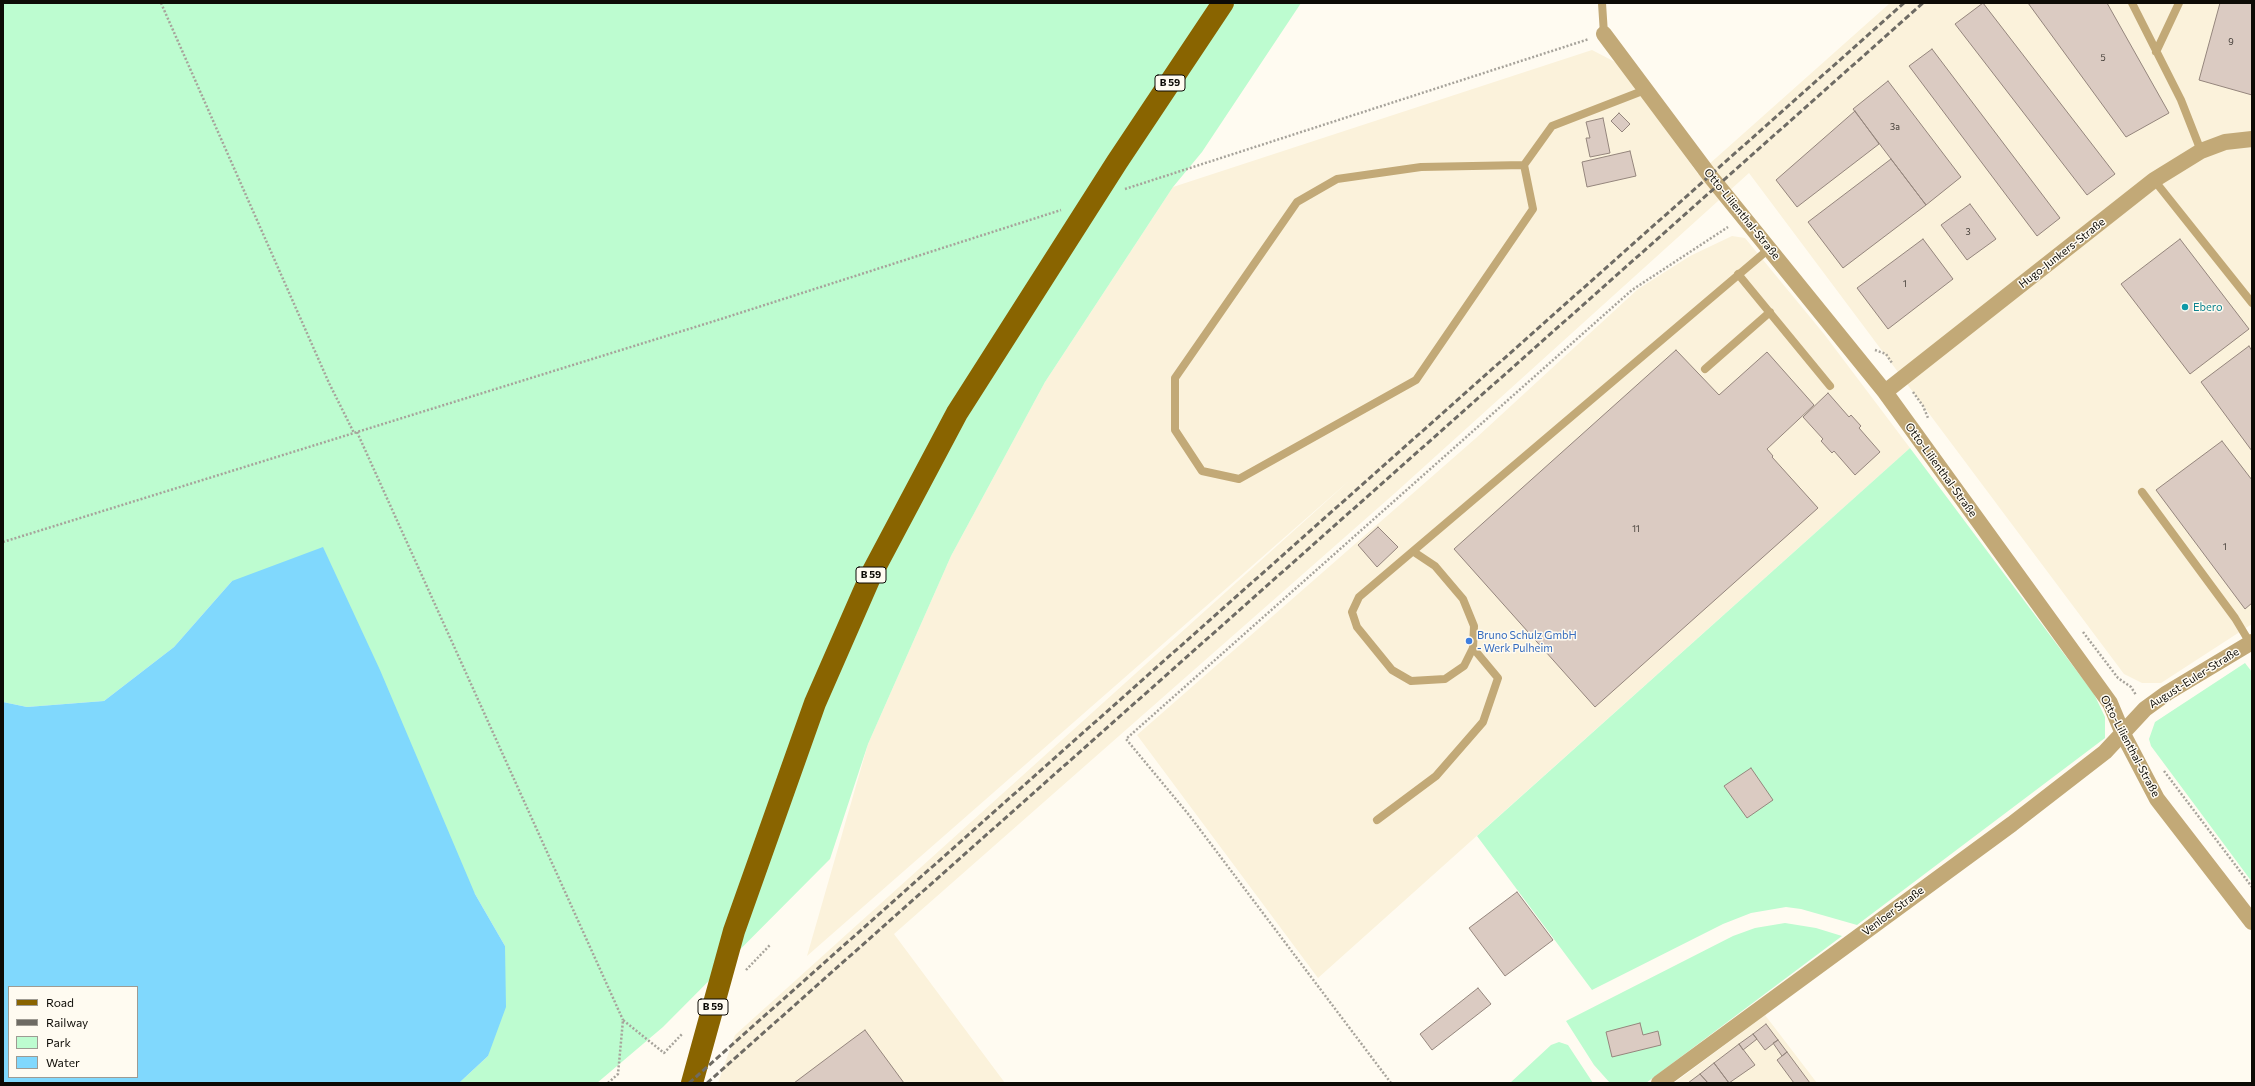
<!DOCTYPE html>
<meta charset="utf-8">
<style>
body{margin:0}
#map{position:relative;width:2255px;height:1086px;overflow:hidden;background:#fffbf1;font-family:Commissioner,sans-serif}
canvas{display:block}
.frame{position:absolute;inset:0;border:4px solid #0d0b06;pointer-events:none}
.legend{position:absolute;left:8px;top:986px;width:130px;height:92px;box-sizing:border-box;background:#fffbf1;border:1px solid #9e9b93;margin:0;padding:5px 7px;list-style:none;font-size:12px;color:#0d0b06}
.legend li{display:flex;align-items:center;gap:8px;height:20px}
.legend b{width:20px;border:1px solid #9e9b93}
</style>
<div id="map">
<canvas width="2255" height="1086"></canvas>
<div class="frame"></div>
<ul class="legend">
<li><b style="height:5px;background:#896400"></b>Road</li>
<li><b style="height:5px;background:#6e6b64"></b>Railway</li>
<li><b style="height:11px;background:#bdfcd0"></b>Park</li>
<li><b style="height:11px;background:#80d8fd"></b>Water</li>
</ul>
</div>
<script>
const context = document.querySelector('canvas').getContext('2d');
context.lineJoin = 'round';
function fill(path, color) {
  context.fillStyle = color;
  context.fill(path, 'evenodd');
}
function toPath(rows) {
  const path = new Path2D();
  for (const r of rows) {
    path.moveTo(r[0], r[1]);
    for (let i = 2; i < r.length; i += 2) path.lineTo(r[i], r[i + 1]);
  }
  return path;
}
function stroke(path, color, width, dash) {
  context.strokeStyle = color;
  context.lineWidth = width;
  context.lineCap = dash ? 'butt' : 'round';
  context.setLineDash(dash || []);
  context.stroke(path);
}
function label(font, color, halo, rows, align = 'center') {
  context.font = font + ' Commissioner,sans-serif';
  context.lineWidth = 3;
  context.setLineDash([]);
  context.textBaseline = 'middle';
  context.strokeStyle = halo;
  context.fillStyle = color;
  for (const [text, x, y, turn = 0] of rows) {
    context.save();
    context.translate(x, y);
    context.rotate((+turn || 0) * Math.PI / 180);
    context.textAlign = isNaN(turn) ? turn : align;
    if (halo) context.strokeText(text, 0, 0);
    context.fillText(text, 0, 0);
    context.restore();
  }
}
const built = toPath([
 [1890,3,2252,3,2252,624,2161,683,2142,683,2124,674,1749,173,1395,493,894,934,1005,1083,733,1083,731,1081,729,1083,718,1083,735,1035,1350,480,807,956,868,744,951,556,1045,382,1173,187,1592,50,1619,64,1698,174],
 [1732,236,1745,238,1824,334,1910,448,1318,978,1137,735,1476,438,1638,289,1690,256],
 [1765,1015,1817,1083,1674,1083]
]);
const green = toPath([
 [3,3,1301,3,1202,152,1173,187,1045,382,951,556,868,744,830,859,663,1027,597,1083,459,1083,488,1056,505,946,475,894,232,581,174,647,104,701,27,707,3,702],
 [1910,448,2094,694,2105,717,2105,738,1857,925,1801,909,1786,907,1751,913,1723,924,1592,990,1477,836],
 [2245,663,2252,672,2252,882,2151,746,2149,739,2155,722],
 [1785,923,1816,928,1842,936,1646,1083,1610,1083,1594,1065,1566,1021,1733,936,1755,928],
 [1559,1042,1568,1045,1593,1083,1510,1083,1551,1045]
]);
const water = toPath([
 [323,547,380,670,475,894,505,946,506,1007,488,1056,459,1083,3,1083,3,702,27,707,104,701,174,647,232,581],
 [9,987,137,987,137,1077,9,1077]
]);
const building = toPath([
 [1983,3,2115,174,2087,195,1955,24,1983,3],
 [2028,3,2107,3,2169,113,2126,137,2028,3],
 [2220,3,2252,3,2252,95,2199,80,2220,3],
 [1932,49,2060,218,2037,236,1909,66,1932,49],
 [1888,81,1961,177,1926,205,1853,109,1888,81],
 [1855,111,1879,144,1797,207,1776,180,1855,111],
 [1619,113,1630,124,1622,132,1611,121,1619,113],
 [1603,118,1610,153,1590,157,1586,138,1590,138,1586,122,1603,118],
 [1630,151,1636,176,1587,187,1582,162,1630,151],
 [1891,159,1926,205,1843,268,1808,222,1891,159],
 [1970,204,1996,239,1967,260,1941,225,1970,204],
 [1923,239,1953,279,1888,329,1857,288,1923,239],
 [2180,239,2249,329,2190,374,2121,284,2180,239],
 [2249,346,2252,351,2252,451,2201,382,2249,346],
 [1676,350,1719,395,1767,352,1814,405,1767,449,1773,456,1772,457,1818,508,1595,707,1454,549,1676,350],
 [1828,393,1849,417,1851,415,1861,426,1859,428,1880,452,1855,475,1834,451,1832,453,1821,441,1823,439,1803,417,1828,393],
 [2222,441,2252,480,2252,603,2245,609,2156,490,2222,441],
 [1378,527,1398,547,1377,567,1358,545,1378,527],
 [1751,768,1773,800,1747,818,1724,786,1751,768],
 [1517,892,1553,940,1505,976,1469,928,1517,892],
 [1478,988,1491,1004,1432,1050,1420,1034,1478,988],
 [1640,1023,1643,1035,1658,1031,1661,1045,1612,1057,1606,1032,1640,1023],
 [1766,1024,1778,1040,1765,1050,1753,1034,1766,1024],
 [865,1030,904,1083,794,1083,850,1041,865,1030],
 [1753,1034,1757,1039,1743,1050,1739,1044,1753,1034],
 [1778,1040,1787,1052,1782,1056,1773,1043,1778,1040],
 [1739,1044,1755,1065,1729,1083,1714,1063,1739,1044],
 [1787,1052,1810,1083,1794,1083,1777,1060,1787,1052],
 [1714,1063,1729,1083,1708,1083,1700,1074,1714,1063],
 [1700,1074,1708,1083,1688,1083,1700,1074]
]);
const path = toPath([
 [161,3,329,383,354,433],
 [1125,189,1589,39],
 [1875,350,1886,354,1892,363],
 [1913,392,1923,406,1928,418],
 [357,432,623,1020],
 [3,542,721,319,1061,210],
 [2083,632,2118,678,2131,687,2136,695],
 [2164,771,2252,887],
 [746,970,770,945],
 [608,1083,618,1074,623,1020,664,1053,683,1033],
 [1391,1083,1189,815,1126,739,1632,290,1728,227]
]);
const service = toPath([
 [1602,3,1604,34],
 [2132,3,2181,100,2201,151],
 [2156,52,2179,3],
 [1524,165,1533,209,1416,380,1239,479,1202,471,1175,430,1175,378,1297,202,1337,179,1421,167,1524,165,1552,126,1645,90],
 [2154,180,2252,303],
 [1738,274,1830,386],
 [1705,369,1770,312],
 [2142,492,2235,618,2250,643],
 [1414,552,1435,566,1463,599,1474,626,1473,648,1464,666,1445,679,1411,681,1392,670,1357,627,1352,612,1359,597,1770,248],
 [1377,820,1436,776,1483,722,1498,678,1473,648]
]);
const minor = toPath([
 [1604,34,1710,176,1885,392,2110,703,2123,734,2157,799,2252,922],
 [1885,392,2154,180,2201,151,2225,142,2252,139],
 [1659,1083,2012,824,2105,752,2145,709,2167,693,2252,642]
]);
const primary = toPath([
 [692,1083,734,931,815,703,871,575,957,413,1117,162,1223,3]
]);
const rail = toPath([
 [689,1083,1904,3],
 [707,1083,1923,3]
]);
const markers = [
 [2185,307,4,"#0f9aa8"],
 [1469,641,4,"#3f7fe0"]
];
const numberNames = [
 ["9",2231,42],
 ["5",2103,58],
 ["3a",1895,127],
 ["3",1968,232],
 ["1",1905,284],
 ["11",1636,529],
 ["1",2225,547]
];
const shields = [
 [1170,83,30],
 [871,575,30],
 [713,1007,30]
];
const shieldNames = [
 ["B 59",1170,83],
 ["B 59",871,575],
 ["B 59",713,1007]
];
const streetNames = [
 ["Otto-Lilienthal-Straße",1742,214,51],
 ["Hugo-Junkers-Straße",2062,253,-38],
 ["Otto-Lilienthal-Straße",1941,470,54],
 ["August-Euler-Straße",2194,678,-32],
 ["Otto-Lilienthal-Straße",2130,746,62],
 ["Venloer Straße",1893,911,-37]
];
const cultureNames = [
 ["Ebero",2193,307]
];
const shopNames = [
 ["Bruno Schulz GmbH",1477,635],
 ["- Werk Pulheim",1477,648]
];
fill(built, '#fbf2db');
fill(green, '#bdfcd0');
fill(water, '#80d8fd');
fill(building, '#dbcbc2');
stroke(building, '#95867d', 1);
stroke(path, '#a7a39b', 2.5, [2, 2]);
stroke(service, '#c2a977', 8);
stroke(minor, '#c2a977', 16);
stroke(primary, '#896400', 22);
stroke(rail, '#6e6b64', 3, [6, 3]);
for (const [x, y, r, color] of markers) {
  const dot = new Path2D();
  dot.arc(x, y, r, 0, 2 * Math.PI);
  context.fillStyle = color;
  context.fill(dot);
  stroke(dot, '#fffbf1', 1.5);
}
label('9px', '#403b35', null, numberNames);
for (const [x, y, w] of shields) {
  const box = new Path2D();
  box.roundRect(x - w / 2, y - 8, w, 16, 3);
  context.fillStyle = '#fffbf1';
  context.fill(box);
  stroke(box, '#0d0b06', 1);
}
label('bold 10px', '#0d0b06', null, shieldNames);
label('11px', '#0d0b06', '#fffbf1', streetNames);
label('11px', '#0d838f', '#fffbf1', cultureNames, 'left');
label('11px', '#366cbe', '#fffbf1', shopNames, 'left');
</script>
